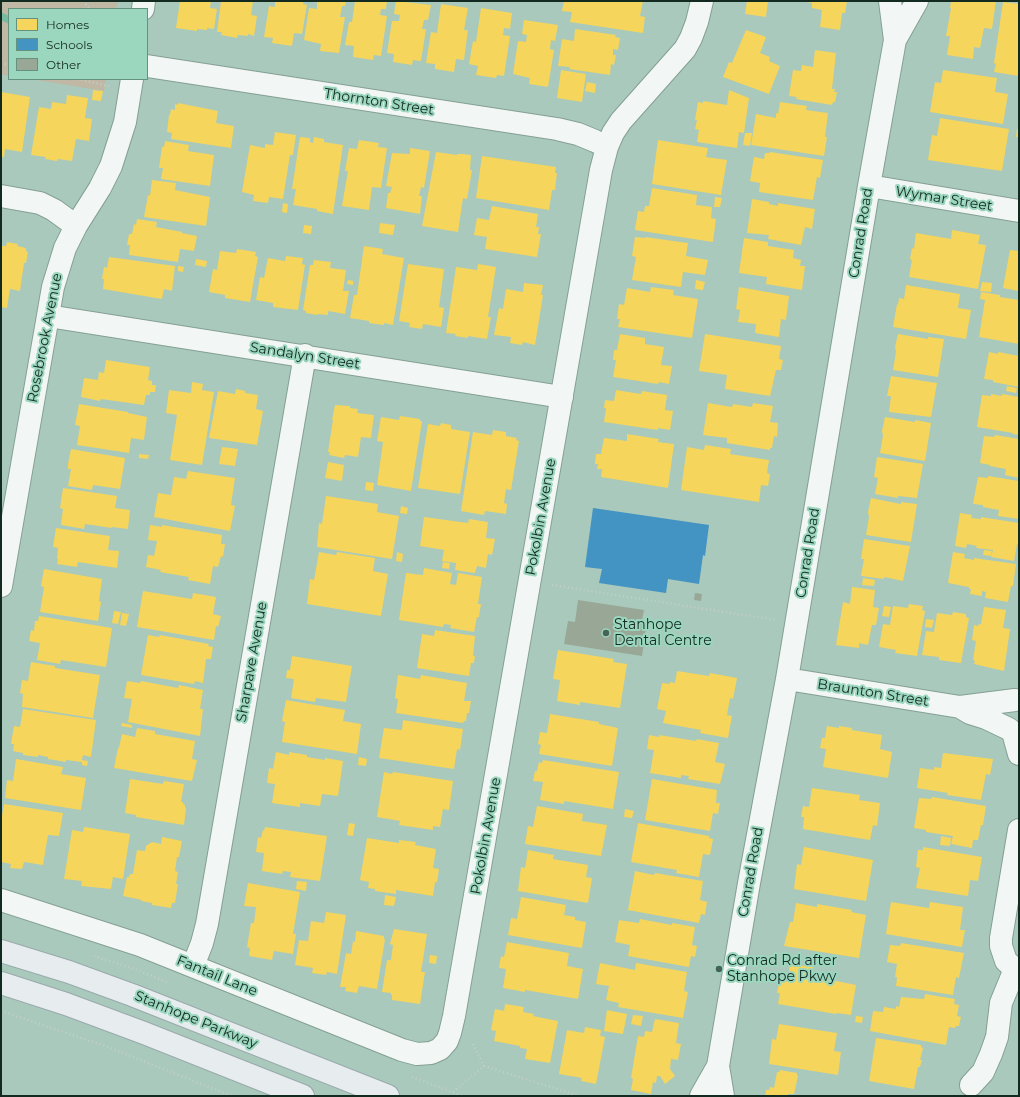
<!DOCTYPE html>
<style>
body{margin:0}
#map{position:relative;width:1020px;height:1097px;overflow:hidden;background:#a8c9bb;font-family:Montserrat,sans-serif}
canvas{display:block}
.frame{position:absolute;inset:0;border:2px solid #132a21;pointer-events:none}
.legend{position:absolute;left:8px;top:8px;width:140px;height:72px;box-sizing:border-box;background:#9bd6be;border:1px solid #65917f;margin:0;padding:5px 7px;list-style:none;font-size:12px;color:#132a21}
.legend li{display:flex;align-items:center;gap:8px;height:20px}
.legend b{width:20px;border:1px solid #65917f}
</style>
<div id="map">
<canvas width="1020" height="1097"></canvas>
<div class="frame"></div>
<ul class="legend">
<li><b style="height:11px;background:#f6d55c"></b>Homes</li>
<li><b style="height:11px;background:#4393c3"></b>Schools</li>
<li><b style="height:11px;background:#99a797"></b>Other</li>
</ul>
</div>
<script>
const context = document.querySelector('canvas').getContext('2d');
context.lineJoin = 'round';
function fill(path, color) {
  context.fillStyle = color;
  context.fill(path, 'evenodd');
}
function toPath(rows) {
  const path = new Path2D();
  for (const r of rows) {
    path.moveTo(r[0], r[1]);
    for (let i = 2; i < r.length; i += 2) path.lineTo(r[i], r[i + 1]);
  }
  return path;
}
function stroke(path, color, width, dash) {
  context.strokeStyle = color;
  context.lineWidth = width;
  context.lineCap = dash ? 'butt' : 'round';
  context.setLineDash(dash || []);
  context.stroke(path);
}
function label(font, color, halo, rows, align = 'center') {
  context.font = font + ' Montserrat,sans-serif';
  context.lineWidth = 4;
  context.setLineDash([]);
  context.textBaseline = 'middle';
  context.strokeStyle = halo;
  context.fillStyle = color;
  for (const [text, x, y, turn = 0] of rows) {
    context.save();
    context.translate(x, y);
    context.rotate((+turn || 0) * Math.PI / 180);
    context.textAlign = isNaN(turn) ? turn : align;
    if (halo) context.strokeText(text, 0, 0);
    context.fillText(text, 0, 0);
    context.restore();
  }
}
const green = toPath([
 [1,1,118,1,116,9,9,9,9,76,1,74],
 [31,79,106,79,104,91]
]);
const homes = toPath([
 [180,1,211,1,210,8,217,9,214,29,207,28,207,30,197,29,197,31,176,28],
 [221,1,253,1,251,15,257,16,254,36,248,34,248,36,238,35,237,38,221,35,222,32,217,32],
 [275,1,304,1,303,4,307,5,302,34,294,33,292,46,272,43,273,38,264,37,269,6,275,7],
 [314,1,346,1,345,6,342,6,340,17,345,17,339,53,320,51,321,44,304,40,309,8,317,9,317,2],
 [355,1,387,1,386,9,381,9,380,15,387,16,381,56,374,55,373,60,353,57,354,46,345,45,349,22,352,22],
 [396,1,431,5,428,20,424,20,422,29,426,29,421,61,413,60,412,65,393,62,394,54,387,53,392,21,399,21,400,15,394,14],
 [564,1,643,1,640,16,645,17,643,33,570,22,572,12,562,11],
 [747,1,768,1,766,17,745,14],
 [801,1,847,1,845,13,842,13,840,30,820,27,822,10,812,8,812,3],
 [951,1,996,1,992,29,984,28,980,48,974,47,973,59,947,55,950,36,946,36,951,8,950,8],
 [1003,2,1019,4,1019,76,994,72,996,64,994,63],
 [441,4,468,8,464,30,468,30,464,60,456,59,454,72,435,69,435,64,426,63,431,32,437,33],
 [481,8,512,13,510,29,504,28,503,35,510,36,504,76,497,75,496,78,476,75,478,66,469,64,473,41,476,42],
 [524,20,558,25,555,41,551,40,550,49,554,50,548,87,529,84,530,78,513,74,518,41,526,42,527,35,522,34],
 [575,29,616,35,615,37,620,38,618,50,613,49,613,55,616,55,614,65,611,64,610,75,569,69,570,67,558,66,562,39,574,41],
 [746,30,766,37,760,53,770,57,769,61,780,66,769,94,723,77,729,62,732,63],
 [815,50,836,53,832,89,835,89,834,92,837,92,835,102,833,102,832,105,796,99,797,97,789,96,793,70,801,71,802,65,813,67],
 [561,70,586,74,582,102,557,98],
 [943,70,997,78,995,92,1008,94,1003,124,930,112,935,82,941,83],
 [587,82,596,84,595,93,585,91],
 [93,90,103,91,101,101,92,100],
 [729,90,749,98,744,133,739,132,737,148,697,142,699,130,695,129,697,120,695,120,698,102,703,103,703,101,727,105],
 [1,92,30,97,22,152,5,149,4,157,1,157],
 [67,95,88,98,85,118,92,119,89,141,76,139,72,161,58,159,57,161,45,159,46,157,31,155,39,107,51,109,52,102,66,104],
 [780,102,807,106,806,110,828,113,825,137,827,137,824,156,751,145,756,114,776,118,776,113,778,114],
 [178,103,218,111,216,123,234,126,231,148,171,139,172,133,167,132,169,115,170,115,171,109,175,110,175,104,178,105],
 [940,118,1009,129,1002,171,928,160,932,135,937,136],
 [1017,129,1019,129,1019,137,1016,137],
 [275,132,296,135,293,155,290,155,283,199,269,197,268,203,253,201,254,195,242,192,250,145,265,148,265,144,273,145],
 [745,133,752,133,750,146,743,145],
 [300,137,310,138,310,142,313,143,314,137,324,139,324,142,343,145,333,214,317,211,317,209,293,205,296,189,292,189],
 [359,140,379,143,378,147,387,148,381,188,372,187,369,210,342,206,348,171,345,171,349,148,357,149],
 [658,140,708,148,706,157,727,160,721,195,652,184],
 [165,141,189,145,188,151,214,155,210,186,161,179,163,168,159,168,162,147,164,147],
 [410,148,430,151,424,188,421,187,419,196,422,196,420,214,386,208,388,193,390,193,392,187,386,186,392,153,410,154],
 [436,152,457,155,457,154,463,154,471,155,470,170,472,170,467,199,463,198,458,232,422,226],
 [770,152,823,160,820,178,817,177,813,200,759,192,760,183,750,181,754,157,764,159,765,153,769,153],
 [482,156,556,167,555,173,557,173,555,190,552,190,549,210,476,198],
 [152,180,176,183,175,190,210,197,206,226,144,217,148,195,150,196],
 [652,188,697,195,696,205,712,207,711,218,716,219,713,242,635,230,638,211,644,212,645,206,649,206],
 [715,197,722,198,720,207,714,207],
 [752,199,769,202,769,204,778,206,778,203,815,209,812,229,805,227,801,245,768,239,769,235,747,233],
 [283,203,288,204,287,213,282,212],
 [492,206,538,214,536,227,539,227,538,234,541,234,537,257,485,249,487,237,474,235,477,218,489,220],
 [137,219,157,222,156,227,182,232,182,233,197,236,194,251,180,249,178,262,129,255,130,245,127,245,129,234,132,234,134,224,136,225],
 [380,223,395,225,393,235,379,233],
 [304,225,312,226,311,234,303,233],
 [952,230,980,235,978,244,986,245,978,289,909,277,912,260,910,259,912,248,914,249,916,233,951,239],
 [635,237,645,238,645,237,688,243,686,256,708,260,705,275,683,272,681,287,632,280,636,257,632,256],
 [744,238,768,242,768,246,794,250,793,258,801,260,800,266,805,266,802,290,766,284,767,277,739,273],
 [7,242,18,244,17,246,26,248,26,251,28,252,26,263,24,263,20,291,10,289,7,308,1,307,1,246,6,246],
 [364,246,383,249,382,254,404,258,393,325,384,323,384,325,369,323,369,321,350,318,354,295,357,295],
 [237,249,256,252,255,256,258,257,250,302,225,298,225,295,209,292,213,269,217,270,220,251,236,253],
 [1010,250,1019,251,1019,291,1003,288],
 [286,256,303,258,302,264,305,265,298,310,273,307,273,303,256,300,260,277,264,278,268,258,285,261],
 [109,257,175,266,172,291,164,289,162,299,103,289,104,279,102,279,104,267,107,268],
 [196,259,207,261,206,267,195,265],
 [314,260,331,262,330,268,346,270,343,291,349,291,345,314,328,311,328,315,317,314,317,315,306,313,306,311,303,310,310,265,313,265],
 [408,264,444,269,439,307,444,308,441,327,423,324,422,329,409,327,410,323,399,321],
 [478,264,496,267,488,317,491,317,487,339,468,336,468,338,455,336,456,334,446,333,456,267,477,270],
 [178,266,184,267,183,272,178,271],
 [348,280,353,281,353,285,347,284],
 [696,280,705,282,703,290,695,289],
 [982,282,992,283,991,292,980,291],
 [524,283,543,285,541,295,543,295,535,345,523,342,522,345,510,343,511,337,494,335,499,308,503,309,506,289,523,292],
 [906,285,960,294,958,308,971,310,966,339,893,327,897,304,898,305,899,298,904,299],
 [651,287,674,290,673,295,698,299,692,338,618,327,620,319,617,319,619,304,624,305,627,288,650,292],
 [739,287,789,296,786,320,781,319,779,337,755,333,756,324,738,322,740,310,736,309],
 [981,292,1000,295,1000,297,1019,300,1019,344,979,337,985,300,980,299],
 [620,334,645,338,645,344,664,347,661,365,672,366,669,384,659,382,658,384,613,377,616,360,613,360,614,350,617,350],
 [705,334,781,346,779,359,783,360,781,370,776,370,770,396,725,389,727,375,699,371],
 [898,334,928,339,928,337,944,339,938,377,893,370,896,352,895,347],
 [989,352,998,354,998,352,1019,356,1019,387,993,382,993,380,984,379],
 [106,360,150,367,148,380,152,381,152,385,156,385,155,392,150,392,150,395,146,395,144,405,101,399,100,401,81,397,84,378,98,380,99,372,104,373],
 [891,376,937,383,931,417,889,412,891,396,887,396],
 [192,382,203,384,202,390,214,392,202,465,170,460,177,415,166,413,169,390,191,393],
 [1007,386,1017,388,1016,393,1006,391],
 [236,389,245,391,245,393,258,395,256,409,263,411,257,445,209,438,218,391,235,394],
 [616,390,641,394,642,391,667,395,665,410,673,411,670,430,658,428,658,430,604,422,606,408,604,408,605,400,614,401],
 [991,394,1002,396,1002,394,1019,397,1019,435,1012,434,1013,433,977,427,982,395,991,396],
 [708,403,732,407,733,404,752,407,753,403,773,406,770,422,778,423,777,437,774,436,772,448,770,448,770,450,727,443,727,438,703,435],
 [79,404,128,412,128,413,147,417,144,440,131,438,129,453,77,445,80,426,75,425],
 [335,405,350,406,350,408,358,409,357,413,374,415,371,438,361,437,358,457,345,455,344,458,329,455,330,452,328,452,333,420,332,420],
 [400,416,420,419,420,421,422,421,411,491,377,485,383,442,377,441,381,417,399,420],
 [885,417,915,422,915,420,931,423,925,461,880,453,883,435,882,431],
 [441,423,451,425,451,429,470,432,460,494,418,488,428,424,440,426],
 [493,430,506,432,506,436,517,438,516,440,519,441,511,490,506,489,504,503,507,504,506,514,485,511,484,515,461,511,473,432,492,435],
 [627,434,659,439,658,442,674,444,668,488,601,477,602,469,597,469,598,464,595,464,596,454,601,454,604,438,627,441],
 [995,435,1019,439,1019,478,1005,475,1006,469,990,466,990,465,980,463,984,436,994,437],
 [705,445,731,449,730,454,769,460,767,473,770,474,768,486,761,485,759,502,681,490,687,447,704,450],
 [222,447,238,449,235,466,219,464],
 [71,449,125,458,120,489,93,485,92,490,68,486,71,469,68,469,68,464],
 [139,454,149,455,148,459,139,458],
 [877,457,923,464,917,498,898,496,898,498,875,494,878,478,874,477],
 [328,462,344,465,342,481,325,478],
 [188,471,235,478,231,505,235,506,230,531,154,517,158,493,171,495,174,477,186,479],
 [988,476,1019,481,1019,519,998,516,999,510,983,507,983,505,973,504,978,477,988,478],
 [366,482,374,483,373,491,365,490],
 [63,488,117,496,115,508,130,510,128,529,112,527,112,528,85,524,84,529,61,525,63,509,60,508],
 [326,496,378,504,377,512,399,516,392,559,317,547,319,523,322,524],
 [871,498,901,504,901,502,917,504,911,542,866,535,869,517,868,512],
 [401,506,408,508,407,514,400,513],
 [960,513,972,515,971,518,981,519,981,517,1019,523,1018,534,1019,534,1019,545,1017,544,1014,561,991,557,993,550,976,548,977,546,967,544,966,548,955,546],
 [424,517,468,523,469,519,488,522,486,538,495,539,492,555,488,554,486,568,477,566,475,573,455,570,456,563,442,561,444,550,420,546],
 [150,525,162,527,162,525,222,535,221,544,225,544,223,557,221,556,218,567,213,566,210,584,188,580,189,577,160,572,161,570,146,567,148,555,154,556,157,541,148,540],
 [56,528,110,536,108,550,119,551,117,568,78,562,77,567,57,564,58,559,57,559,58,548,53,547],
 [864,539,910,546,903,581,884,577,884,579,861,576,864,559,861,559],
 [984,550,992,551,991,556,983,555],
 [319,552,336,555,337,552,375,558,373,571,388,574,381,616,307,604,310,579,314,580],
 [397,552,403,554,402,562,396,561],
 [953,552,965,554,964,558,974,560,974,558,1016,564,1013,586,1011,586,1008,602,985,598,986,592,982,591,982,596,970,594,971,589,969,589,969,587,948,583],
 [443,562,450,563,449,569,442,568],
 [424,568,452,573,450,584,456,585,458,573,482,577,478,604,481,604,479,617,477,617,474,632,450,628,451,625,444,624,443,627,399,620,406,573,423,575],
 [44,569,102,579,99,601,101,602,98,621,40,612,44,587,41,586],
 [863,578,875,580,874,586,862,585],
 [852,587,875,590,873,607,879,608,876,625,872,625,868,645,859,643,859,648,836,645,843,602,850,604],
 [143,591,192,599,193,593,216,597,213,614,221,616,218,627,216,626,214,640,137,627],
 [909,604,923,606,922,610,925,611,917,656,895,653,896,650,879,647,883,624,890,625,893,606,908,608],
 [884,606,891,607,889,617,882,616],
 [984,607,1006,610,1003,628,1010,629,1004,671,974,664,975,661,973,660,976,641,972,640,974,625,978,626,979,624,981,624],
 [114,611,121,612,118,624,112,623],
 [953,612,966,614,966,617,969,618,961,663,939,660,939,657,922,655,926,631,934,632,937,613,952,615],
 [122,613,129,614,126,626,120,625],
 [39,616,112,628,106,667,61,660,60,664,37,660,40,643,29,641,31,630,34,631,35,621,38,621],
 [926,619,934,620,932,628,925,627],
 [435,630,475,636,473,656,475,656,474,663,471,663,469,676,417,668,422,634,434,636],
 [148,635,159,637,160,635,209,644,208,646,213,647,211,659,206,659,203,683,195,681,194,684,141,675],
 [558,650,614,659,613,662,627,664,620,708,580,702,580,705,557,701,560,680,553,679],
 [292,656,352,666,346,702,316,698,315,702,291,698,294,679,286,678,287,670,290,670],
 [31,662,55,666,55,668,100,675,93,718,22,707,23,694,20,693,22,680,28,681],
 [677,671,709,676,710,673,737,678,733,699,730,698,727,715,732,716,728,738,700,733,701,730,663,723,666,711,657,709,662,683,670,684,670,682,675,683],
 [398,675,420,679,421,675,467,683,464,701,471,701,469,713,467,713,466,721,464,721,463,723,396,713,398,699,395,698],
 [127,681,140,683,141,681,178,688,179,685,203,690,200,709,203,709,200,736,128,722,132,699,124,698],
 [286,700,345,710,343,721,361,724,357,754,282,742,285,722,282,721],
 [23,709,96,720,91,757,83,755,82,760,88,761,87,766,82,765,82,762,66,760,66,762,48,759,48,757,38,755,38,757,23,755,23,753,13,751,14,744,11,744,14,726,20,727],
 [550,714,599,722,599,724,618,728,612,766,539,754,541,745,538,744,540,732,547,733],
 [403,720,463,729,460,750,457,749,454,769,379,758,384,728,402,730],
 [122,723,132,725,132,728,121,726],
 [827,726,839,728,839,726,852,728,852,730,882,735,880,749,892,752,888,778,823,767,826,749,820,748,822,738,825,738],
 [137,728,155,731,155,734,195,741,192,759,197,760,192,781,114,768,118,748,119,748,122,734,135,737],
 [649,735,659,737,659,735,696,741,697,739,719,743,715,762,725,764,720,784,688,779,689,776,681,775,681,778,650,773,654,750,647,749],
 [276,752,289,755,289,752,307,755,307,757,325,760,325,758,343,761,338,796,322,794,320,806,300,803,300,807,272,803,275,784,267,783,269,768,273,769],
 [943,753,993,759,990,775,986,774,981,800,947,795,948,793,917,788,920,768,934,770,934,767,941,768],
 [359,757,367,759,366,766,358,765],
 [16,759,63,767,61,774,86,778,81,810,5,798,7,780,13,781],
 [543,760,619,772,613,809,564,801,564,804,540,800,543,782,533,781,535,771,537,771,539,762,542,763],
 [384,772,392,774,393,772,453,781,449,810,443,809,440,827,433,826,433,830,399,825,400,821,377,817],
 [130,779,163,784,164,781,184,784,181,802,183,802,183,804,185,805,185,808,186,808,184,825,136,817,136,815,125,813],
 [652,779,717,790,716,803,720,803,718,814,713,813,710,831,645,820],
 [812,788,860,795,859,800,880,803,877,826,873,825,870,840,803,829,804,817,801,817,803,806,809,807],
 [932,797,986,806,983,825,981,825,978,840,973,840,972,848,951,844,953,836,926,832,926,830,914,828,919,798,931,799],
 [4,804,63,813,59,836,48,835,43,865,24,862,22,869,10,868,11,864,1,862,1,822],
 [537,806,583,814,582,821,607,825,601,856,525,844,528,826,533,827],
 [625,809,634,811,632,818,624,817],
 [349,823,355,824,353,836,347,835],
 [638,823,709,836,709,838,713,839,710,855,703,854,699,877,676,873,677,870,631,862],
 [84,827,130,834,123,879,113,877,111,889,81,886,82,881,64,879,72,830,83,832],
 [265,827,327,836,320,881,290,877,291,872,283,871,282,874,262,871,264,853,256,852,258,837,261,838,263,830,264,831],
 [941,836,951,838,950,846,940,845],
 [162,837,182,841,179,857,177,857,175,871,178,872,176,884,178,884,175,903,172,903,171,908,152,905,152,903,141,901,142,900,123,896,127,877,129,877,130,874,133,874,137,850,145,851,146,846,152,842,161,844],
 [367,838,399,843,399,840,416,842,415,845,436,849,433,868,439,869,437,882,435,882,433,896,396,890,396,894,375,891,375,889,368,888,369,882,360,880],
 [804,847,873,860,866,901,794,889,797,864,801,865],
 [923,847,982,857,978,881,970,880,968,896,916,888,920,868,916,867,918,850,923,850],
 [528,850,554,855,553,859,588,865,586,877,592,878,588,903,518,891,521,867,525,868],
 [635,871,654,875,655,873,703,881,700,900,707,902,705,915,701,914,699,923,628,910],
 [297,881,307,882,306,891,296,889],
 [248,883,300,892,293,934,296,934,293,954,274,951,272,960,249,956,250,948,247,947,251,923,254,923,256,907,244,906],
 [385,895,396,897,394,906,384,905],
 [521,897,566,905,564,915,575,917,575,920,586,922,582,948,508,935,511,918,517,919],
 [891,902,929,908,930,902,963,907,960,930,965,930,962,947,886,934],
 [796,903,817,907,817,904,852,910,851,912,866,915,859,958,784,946,790,922,793,922],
 [326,912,346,915,337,974,327,972,326,975,312,973,313,968,295,965,299,940,308,941,311,921,324,923],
 [640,919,672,925,672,923,695,927,692,945,697,946,695,957,691,956,689,967,628,956,630,945,615,942,619,920,639,923],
 [394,929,427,934,421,972,425,972,420,1004,392,1000,392,995,391,995,391,993,382,992,387,960,391,960,393,945,390,944],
 [356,931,384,936,384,939,385,939,377,989,359,986,357,993,345,991,346,987,340,987,346,953,351,954,353,941,355,942],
 [507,942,569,953,567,966,583,969,578,999,525,990,525,992,503,988,506,969,499,968,501,956,504,957],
 [901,943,964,953,959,978,956,977,953,995,896,986,897,977,895,977,897,964,887,962,890,945,900,946],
 [430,955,437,956,436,964,429,963],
 [600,963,635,970,636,963,687,972,684,991,688,992,683,1018,618,1007,619,1003,606,1000,609,986,596,984],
 [790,964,813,967,811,976,856,985,851,1015,837,1013,836,1014,778,1004,780,993,777,993,780,979,788,980],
 [925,994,955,999,954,1004,959,1005,957,1016,961,1017,959,1026,956,1026,955,1028,949,1027,946,1045,870,1031,873,1011,883,1012,884,1007,896,1009,896,1006,899,1007,901,997,924,999],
 [505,1004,524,1007,523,1012,534,1014,533,1016,558,1021,550,1063,525,1059,527,1049,520,1048,520,1046,494,1041,496,1031,491,1030,495,1009,504,1011],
 [607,1010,627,1014,623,1034,604,1031],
 [633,1015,643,1016,641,1026,631,1024],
 [856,1016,863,1017,862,1023,855,1022],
 [655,1019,679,1023,676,1043,681,1044,678,1060,671,1059,670,1069,675,1076,665,1084,660,1076,657,1076,656,1083,653,1082,651,1094,631,1090,633,1079,631,1078,638,1036,644,1037,645,1031,652,1032],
 [779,1024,837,1033,834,1051,841,1052,838,1075,769,1064,772,1039,776,1040],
 [585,1027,601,1030,600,1036,605,1037,596,1084,581,1081,582,1078,559,1074,567,1030,584,1033],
 [876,1038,921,1045,921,1047,923,1048,920,1060,922,1060,920,1067,918,1067,914,1089,869,1081],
 [780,1070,797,1073,797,1075,798,1076,794,1094,788,1094,788,1096,765,1096,766,1090,769,1090,770,1087,774,1088,777,1072,779,1072]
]);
const schools = toPath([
 [593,508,709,525,705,556,703,555,699,584,668,579,666,593,599,583,602,569,585,567]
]);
const stream = toPath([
 [1,16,9,20]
]);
const building = toPath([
 [695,593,702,594,701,601,694,600],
 [578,600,644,610,642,620,647,621,642,656,564,644,568,621,575,622]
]);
const path = toPath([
 [83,1,90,9],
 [1,63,9,65],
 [77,79,109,86],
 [552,585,776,620],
 [94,956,132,968,167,982],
 [1,1011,105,1046,232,1096],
 [484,1066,579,1096],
 [412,1077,463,1096],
 [453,1092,484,1066,472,1042]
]);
const minor = toPath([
 [143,9,144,1],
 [895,40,917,1],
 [147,66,557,129,578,134,595,141,607,147],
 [869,186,1019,211],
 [1,196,40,203,54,210,76,226],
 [48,316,562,397],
 [1,586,53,287,65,248,76,226,100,188,111,166,125,122,132,79],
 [787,679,960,707,1015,700],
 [960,707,970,713,986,718,1009,729],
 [1014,736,1019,754],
 [1019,830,1001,938,1001,946,1006,961,1015,969,1019,970],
 [1,900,140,945,402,1050,417,1054,431,1053,440,1049,447,1041,450,1033,454,1016,601,170,607,147,613,133,621,121,685,49,691,38,697,22,702,1],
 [193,966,202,943,207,924,305,355],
 [971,1085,983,1072,991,1054,997,1037,1001,1003,1015,969],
 [701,1096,718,1066],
 [723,1096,718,1066,749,883,787,679,869,186,895,40,890,1]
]);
const major = toPath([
 [1,951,69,972,132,995,388,1096],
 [1,983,66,1004,144,1033,303,1096]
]);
const markers = [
 [606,633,4,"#476257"],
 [719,969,4,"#476257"]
];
const streetNames = [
 ["Thornton Street",379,102,9],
 ["Wymar Street",944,199,9],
 ["Conrad Road",861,233,-81],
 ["Rosebrook Avenue",45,338,-79],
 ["Sandalyn Street",305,356,9],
 ["Pokolbin Avenue",541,517,-80],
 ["Conrad Road",808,553,-81],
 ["Sharpave Avenue",252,662,-80],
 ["Braunton Street",873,693,9],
 ["Pokolbin Avenue",486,836,-80],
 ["Conrad Road",751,872,-80],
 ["Fantail Lane",217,976,22],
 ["Stanhope Parkway",196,1020,22]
];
const poiNames = [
 ["Stanhope",614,625],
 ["Dental Centre",614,641],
 ["Conrad Rd after",727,961],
 ["Stanhope Pkwy",727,977]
];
fill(green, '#c1b7a5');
fill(homes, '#f6d55c');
fill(schools, '#4393c3');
stroke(stream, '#77bba1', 7);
fill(building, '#99a797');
stroke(minor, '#859f94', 24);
stroke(major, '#99a9ab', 24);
stroke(path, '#c4cfca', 2.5, [1, 3]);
stroke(minor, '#f2f7f5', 22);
stroke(major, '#e7ecef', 22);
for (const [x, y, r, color] of markers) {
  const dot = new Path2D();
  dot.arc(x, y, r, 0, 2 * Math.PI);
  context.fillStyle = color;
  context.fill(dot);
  stroke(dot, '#9bd6be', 1.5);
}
label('14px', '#132a21', '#9bd6be', streetNames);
label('14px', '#132a21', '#9bd6be', poiNames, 'left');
</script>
